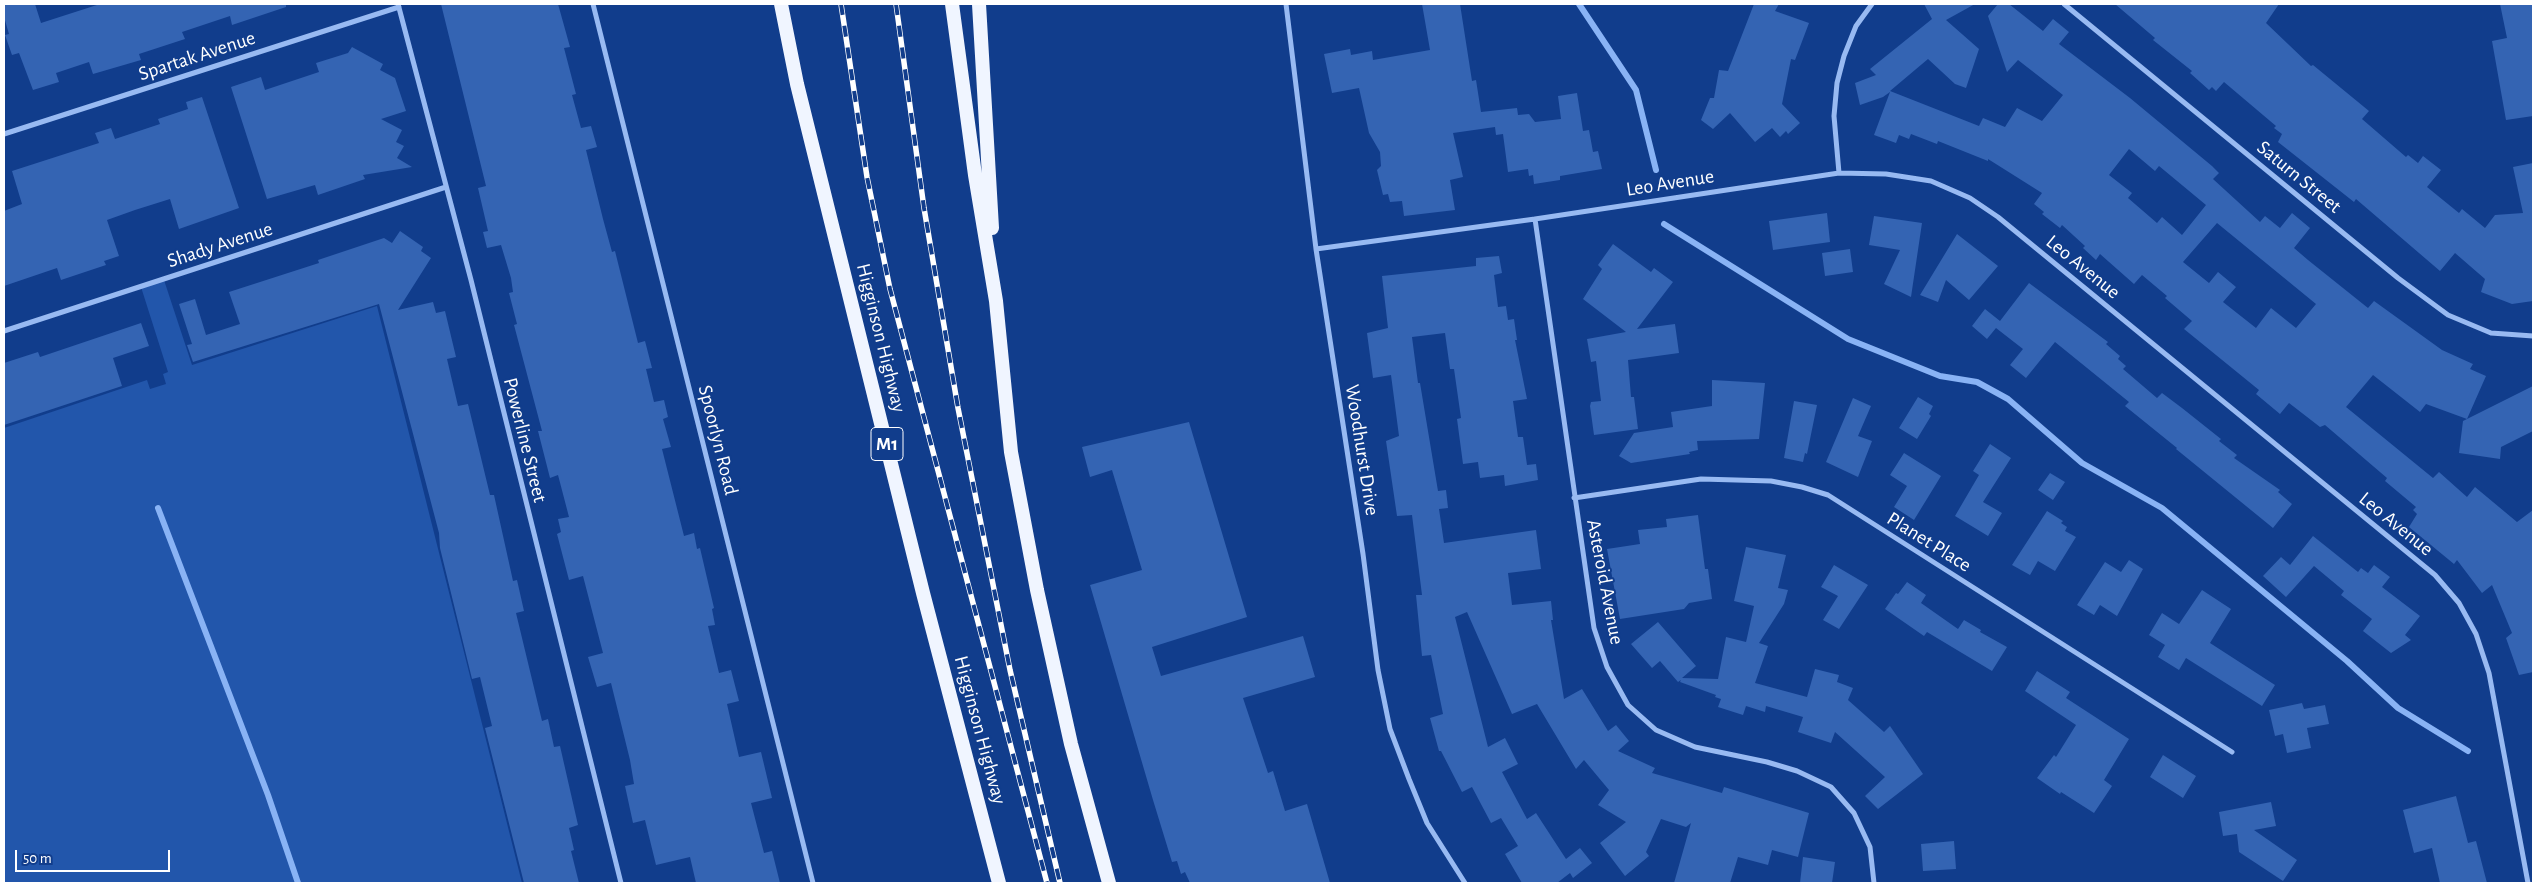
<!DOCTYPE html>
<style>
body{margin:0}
#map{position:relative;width:2537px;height:887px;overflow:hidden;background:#113d8c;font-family:"Alegreya Sans",sans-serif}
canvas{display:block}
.frame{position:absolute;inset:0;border:5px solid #fff;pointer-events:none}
.scale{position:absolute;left:15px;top:850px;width:155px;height:22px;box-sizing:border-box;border:2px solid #fff;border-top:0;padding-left:6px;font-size:15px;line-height:18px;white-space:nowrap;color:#fff;-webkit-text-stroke:4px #113d8c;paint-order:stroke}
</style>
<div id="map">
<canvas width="2537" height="887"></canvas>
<div class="frame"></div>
<div class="scale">50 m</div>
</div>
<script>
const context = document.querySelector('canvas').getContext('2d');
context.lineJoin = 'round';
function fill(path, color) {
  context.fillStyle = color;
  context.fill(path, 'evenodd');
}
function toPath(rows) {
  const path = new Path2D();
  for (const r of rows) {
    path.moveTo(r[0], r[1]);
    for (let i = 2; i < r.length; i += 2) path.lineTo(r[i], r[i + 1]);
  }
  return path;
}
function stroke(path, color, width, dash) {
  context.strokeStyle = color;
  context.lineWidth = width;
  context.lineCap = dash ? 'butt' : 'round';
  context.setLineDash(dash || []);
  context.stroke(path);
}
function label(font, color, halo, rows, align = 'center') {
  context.font = font + ' "Alegreya Sans",sans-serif';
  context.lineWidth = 4;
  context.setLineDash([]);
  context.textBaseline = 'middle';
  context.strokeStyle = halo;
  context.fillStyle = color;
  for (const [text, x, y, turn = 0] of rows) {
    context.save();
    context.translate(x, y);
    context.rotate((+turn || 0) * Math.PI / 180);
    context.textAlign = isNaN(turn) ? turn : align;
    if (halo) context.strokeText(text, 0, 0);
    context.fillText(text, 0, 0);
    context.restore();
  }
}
const green = toPath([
 [164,280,192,365,377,306,522,883,4,883,4,428,147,380,150,389,166,384,163,374,168,372,141,287]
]);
const stream = toPath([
 [1579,4,1636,90,1656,170],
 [1664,224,1848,339,1940,376,1977,382,2008,399,2082,463,2162,508,2347,661,2398,708,2468,751],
 [158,508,268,795,298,883]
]);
const building = toPath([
 [4,4,35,4,41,23,100,4,286,4,286,7,232,25,230,16,182,32,185,39,139,54,141,60,93,74,89,62,56,73,59,82,33,90,19,53,12,55,5,35,9,34,4,17],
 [441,4,558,4,570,47,564,48,576,94,572,95,581,128,591,126,597,147,586,150,603,219,612,252,615,251,638,343,645,341,652,368,646,369,654,402,664,400,668,417,663,419,671,447,662,449,684,536,694,533,697,549,700,548,714,608,712,609,715,625,708,626,719,673,731,670,739,701,727,704,739,757,761,752,772,798,751,803,764,853,772,851,780,883,696,883,690,857,656,865,645,820,633,823,625,786,634,784,630,760,611,683,597,687,588,657,603,653,583,576,569,580,557,534,561,532,558,519,569,517,558,475,550,478,538,431,542,431,514,325,517,324,509,293,513,292,511,278,501,245,487,248,483,232,488,231,478,188,486,186],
 [1422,4,1460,4,1472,81,1476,80,1481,112,1517,108,1518,115,1529,114,1535,122,1561,119,1558,96,1577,93,1583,131,1589,130,1593,152,1598,151,1602,169,1560,176,1560,180,1534,184,1533,175,1529,176,1528,169,1508,172,1503,134,1496,135,1495,127,1453,133,1463,177,1450,180,1455,210,1404,216,1402,201,1390,202,1388,194,1383,195,1377,170,1381,166,1380,152,1369,133,1359,88,1332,93,1324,54,1350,49,1351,55,1372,51,1373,60,1430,50],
 [1754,4,1779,4,1775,11,1809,23,1795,60,1791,59,1782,104,1800,123,1788,134,1786,131,1780,137,1772,128,1755,142,1730,113,1713,129,1701,120,1710,98,1714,98,1719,70,1728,71],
 [1924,4,1975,4,1946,20,1979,49,1966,88,1955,84,1928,59,1890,91,1979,126,1983,118,2005,127,2017,108,2042,121,2063,95,2018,60,2007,72,1988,16,1998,4,2009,4,2043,31,2053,19,2069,32,2059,44,2130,98,2212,166,2219,173,2213,179,2260,222,2265,216,2280,228,2292,213,2310,228,2294,248,2308,260,2368,308,2374,301,2442,350,2473,364,2470,369,2486,376,2467,419,2426,404,2420,412,2373,375,2346,407,2433,478,2439,472,2467,497,2475,487,2517,522,2533,510,2533,672,2519,675,2506,638,2512,633,2492,585,2482,593,2457,560,2454,564,2409,527,2417,514,2413,510,2416,507,2385,481,2387,478,2325,425,2320,427,2289,403,2280,414,2256,394,2259,390,2184,329,2192,321,2165,298,2167,296,2142,275,2134,284,2100,254,2096,260,2083,248,2085,246,2062,225,2060,228,2042,214,2044,212,2034,204,2042,193,1988,159,1988,161,1938,141,1937,144,1911,134,1909,139,1899,135,1896,143,1874,135,1890,92,1883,97,1860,105,1855,83,1876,75,1870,69,1932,19],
 [2129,149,2155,171,2159,166,2206,205,2182,235,2162,217,2157,223,2128,198,2132,193,2109,175],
 [2217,223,2316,304,2296,328,2271,308,2256,328,2223,302,2236,287,2218,272,2209,283,2183,262],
 [2115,4,2279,4,2266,23,2311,66,2313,65,2369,111,2362,119,2406,157,2408,155,2418,163,2423,156,2441,170,2427,187,2459,213,2462,209,2485,228,2495,215,2523,213,2513,167,2533,163,2533,301,2512,304,2481,292,2485,279,2455,253,2440,271,2356,199,2354,202,2278,142,2282,134,2274,128,2276,126,2224,82,2216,91,2212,87,2209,90,2190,73,2192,71,2153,40,2155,38],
 [2500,4,2533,4,2533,116,2506,120,2492,41,2507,38],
 [352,47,383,64,380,70,395,78,406,111,381,119,402,130,396,142,404,146,397,158,412,167,363,175,365,179,318,195,315,185,267,199,231,87,261,77,265,90,319,72,316,63,348,53],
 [202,97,239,208,179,229,170,199,135,210,107,220,119,256,104,261,106,265,61,280,57,268,4,286,4,211,22,204,12,171,99,143,95,133,111,128,115,139,160,124,158,119,188,109,186,102],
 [1827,213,1830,242,1773,250,1769,221],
 [1874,216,1922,223,1911,297,1884,284,1900,250,1869,245],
 [400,231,423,247,421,251,431,258,398,310,433,302,436,313,445,311,456,357,447,359,458,406,468,404,490,495,494,495,513,581,517,580,524,611,516,613,542,721,548,719,554,747,560,746,578,825,569,828,574,850,571,851,579,883,524,883,485,728,492,726,480,677,472,679,440,548,439,533,379,304,193,362,187,345,192,344,179,304,195,299,206,335,240,324,229,292,319,263,318,260,384,238,392,243],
 [1957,234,1998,266,1969,300,1946,280,1938,302,1920,295],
 [1613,244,1651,272,1654,268,1673,282,1637,329,1675,324,1679,353,1628,360,1631,397,1634,397,1638,429,1594,435,1590,406,1591,402,1601,401,1596,361,1591,362,1587,339,1626,332,1583,299,1602,269,1598,265],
 [1850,249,1853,272,1825,276,1822,253],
 [1499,256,1502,273,1494,275,1498,307,1506,306,1508,320,1514,319,1517,340,1515,340,1527,399,1513,401,1518,437,1523,437,1527,465,1536,464,1538,480,1505,486,1504,475,1480,478,1478,462,1463,464,1457,419,1461,418,1454,369,1450,369,1445,333,1412,337,1418,383,1420,383,1438,491,1446,490,1448,508,1439,509,1444,543,1536,530,1541,569,1508,573,1512,605,1551,601,1553,620,1551,620,1564,699,1582,689,1608,731,1616,725,1629,741,1618,751,1655,768,1652,773,1722,793,1724,787,1809,813,1798,857,1772,850,1768,865,1738,857,1730,883,1674,883,1691,823,1686,827,1661,819,1646,852,1649,856,1625,876,1600,843,1626,822,1598,805,1609,790,1584,760,1576,769,1537,704,1512,714,1467,612,1455,617,1488,747,1505,738,1518,764,1502,772,1527,819,1536,813,1566,859,1580,848,1592,863,1573,878,1570,873,1557,883,1522,883,1505,854,1518,846,1501,818,1491,823,1472,787,1462,792,1441,751,1439,751,1430,718,1443,714,1431,655,1422,656,1416,595,1422,595,1412,515,1397,516,1386,441,1399,436,1391,375,1373,378,1367,333,1388,328,1382,276,1476,266,1476,258],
 [2029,283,2108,342,2106,344,2120,356,2118,359,2126,366,2123,369,2157,398,2162,393,2182,408,2221,439,2219,441,2237,455,2234,458,2280,490,2278,492,2292,504,2273,528,2176,449,2177,448,2125,406,2129,402,2055,342,2026,378,2010,365,2023,349,1996,328,1987,339,1972,326,1985,309,2000,321],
 [141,323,149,346,113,358,122,386,4,425,4,363,38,352,40,357],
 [1712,380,1765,383,1759,439,1697,441,1698,450,1689,452,1690,454,1631,463,1619,456,1634,433,1673,427,1671,412,1712,406],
 [2533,386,2533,431,2501,447,2500,459,2459,453,2463,421],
 [1918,397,1933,406,1929,414,1931,416,1917,439,1899,428],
 [1853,398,1871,406,1858,436,1872,441,1858,477,1826,462],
 [1794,401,1817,405,1807,454,1805,453,1803,462,1784,458],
 [1189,422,1247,617,1152,647,1161,676,1303,636,1315,677,1243,698,1268,773,1273,771,1285,811,1307,804,1330,883,1190,883,1185,872,1181,874,1177,861,1172,862,1153,800,1090,585,1142,570,1112,470,1090,477,1082,447],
 [1990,444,2011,458,1983,502,2002,513,1988,536,1955,516,1979,475,1973,471],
 [1904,453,1941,476,1914,520,1894,507,1907,486,1890,475],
 [2050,473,2065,482,2053,500,2038,490],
 [2047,511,2063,521,2061,523,2067,527,2065,531,2076,537,2055,571,2038,561,2030,575,2012,565],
 [1698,515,1705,569,1708,569,1712,599,1689,603,1684,609,1620,619,1607,549,1640,544,1638,530,1667,527,1666,519],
 [2313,536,2358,572,2361,568,2368,573,2374,565,2390,577,2382,587,2420,616,2405,635,2411,640,2391,653,2363,631,2372,619,2341,595,2344,591,2314,566,2286,597,2263,576,2281,557,2290,565],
 [1746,547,1786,555,1778,588,1788,590,1784,604,1759,643,1768,646,1755,683,1807,697,1815,669,1839,675,1837,682,1853,688,1848,700,1884,732,1890,726,1923,774,1878,809,1865,796,1885,777,1835,732,1831,743,1798,732,1803,717,1766,706,1765,712,1746,706,1743,715,1718,707,1721,699,1715,697,1716,695,1680,682,1681,680,1678,682,1660,661,1652,668,1631,644,1658,622,1696,666,1682,678,1718,679,1726,637,1746,642,1747,638,1754,606,1734,601],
 [2129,560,2143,569,2117,616,2100,605,2094,615,2077,605,2105,562,2121,572],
 [1834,565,1868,585,1839,629,1823,620,1838,596,1821,587],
 [1907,582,1926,595,1921,603,1958,629,1964,620,1981,630,1980,632,2007,647,1992,671,1927,632,1924,636,1885,609,1896,593,1898,594],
 [2202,590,2231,609,2210,643,2275,685,2262,706,2186,658,2179,670,2158,657,2165,645,2149,635,2162,613,2179,624],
 [2037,671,2070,692,2066,698,2129,739,2104,780,2112,786,2094,813,2061,792,2060,794,2037,778,2054,755,2056,757,2076,725,2025,691],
 [2302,703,2304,709,2325,705,2329,724,2307,728,2311,748,2287,753,2283,734,2275,736,2269,710],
 [2163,755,2196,776,2183,798,2150,777],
 [2456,796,2468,843,2476,841,2487,883,2440,883,2432,848,2414,853,2403,810],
 [2271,802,2276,826,2254,830,2297,860,2283,881,2239,852,2237,834,2223,836,2219,812],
 [1954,841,1956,869,1923,871,1921,844],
 [1803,857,1835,862,1832,883,1800,883]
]);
const minor = toPath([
 [398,4,471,280,621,883],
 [593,4,813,883],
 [1286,4,1316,249,1363,554,1378,670,1390,729,1409,779,1427,823,1465,883],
 [2064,4,2398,278,2448,315,2491,333,2533,336],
 [4,134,399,7],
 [1839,173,1834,116,1837,83,1844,56,1856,26,1872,4],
 [1535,219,1594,628,1607,667,1628,705,1656,730,1695,747,1767,762,1797,771,1831,787,1854,813,1870,847,1874,883],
 [1316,249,1535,219,1839,173,1886,174,1931,181,1970,198,1998,217,2435,575,2459,603,2476,634,2489,673,2528,883],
 [4,331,446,187],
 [1574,498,1701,479,1771,481,1802,487,1828,495,2232,752]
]);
const trunk = toPath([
 [781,4,797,84,923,593,999,883],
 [952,4,975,175,996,301,1011,452,1037,590,1071,744,1109,883],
 [979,4,992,228]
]);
const rail = toPath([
 [841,4,867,177,890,289,1047,883],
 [896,4,924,208,958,408,1010,670,1060,883]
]);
const shields = [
 [887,444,32]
];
const shieldNames = [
 ["M1",887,444]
];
const streetNames = [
 ["Spartak Avenue",197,56,-18],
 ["Saturn Street",2299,177,39],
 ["Leo Avenue",1670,183,-9],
 ["Shady Avenue",220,245,-18],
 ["Leo Avenue",2083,267,39],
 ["Higginson Highway",881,338,76],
 ["Powerline Street",525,440,76],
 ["Spoorlyn Road",718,440,76],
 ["Woodhurst Drive",1362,450,81],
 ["Leo Avenue",2396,524,39],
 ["Planet Place",1929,542,32],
 ["Asteroid Avenue",1605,582,79],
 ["Higginson Highway",980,730,75]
];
fill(green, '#2256ab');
stroke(stream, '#89b3f5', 6);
fill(building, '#3464b3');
stroke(minor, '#98baf2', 5);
stroke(trunk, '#f0f5ff', 14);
stroke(rail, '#fff', 5.5);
stroke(rail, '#113d8c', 4, [11]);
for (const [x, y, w] of shields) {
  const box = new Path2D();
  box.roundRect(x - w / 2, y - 16.5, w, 33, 4);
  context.fillStyle = '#113d8c';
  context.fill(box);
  stroke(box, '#fff', 1);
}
label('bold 19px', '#fff', null, shieldNames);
label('20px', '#fff', '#113d8c', streetNames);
</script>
